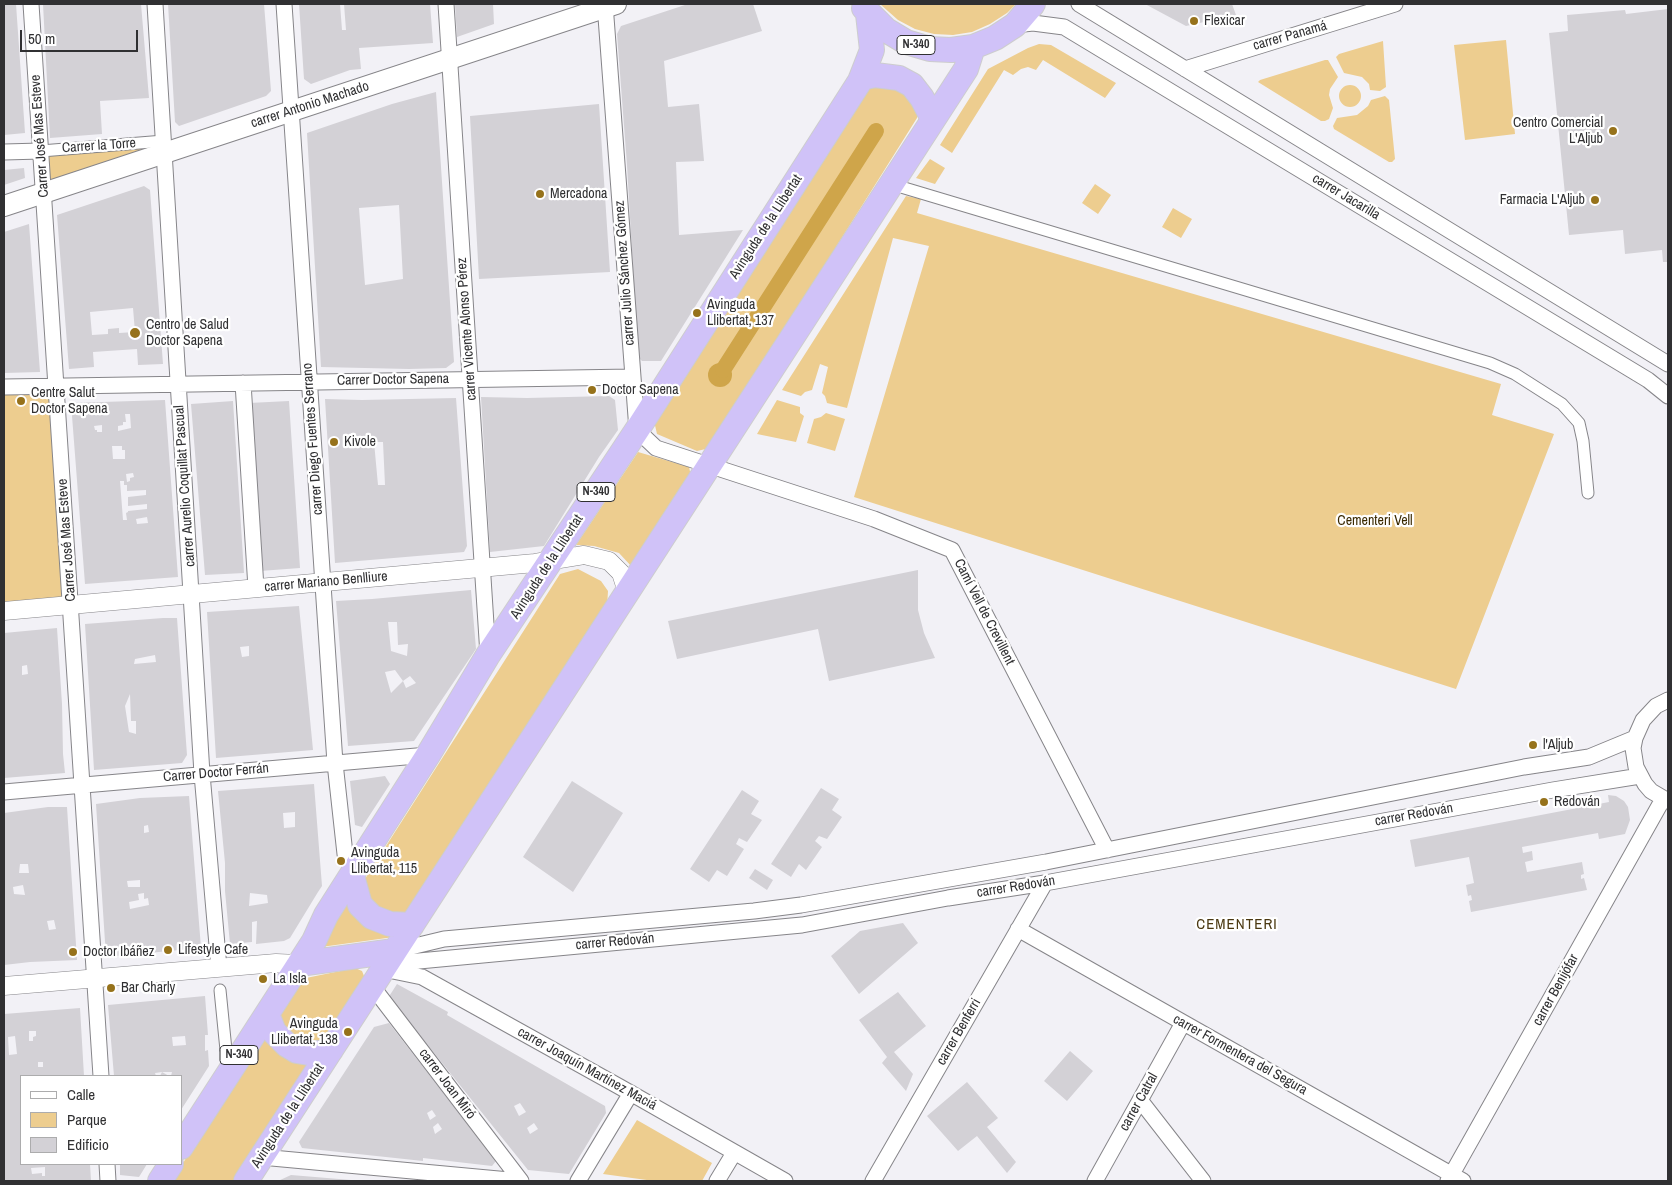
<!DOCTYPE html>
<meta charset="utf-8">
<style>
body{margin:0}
#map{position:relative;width:1672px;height:1185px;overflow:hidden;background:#f2f1f6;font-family:"Archivo Narrow",sans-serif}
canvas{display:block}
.frame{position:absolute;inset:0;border:5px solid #303032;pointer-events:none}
.legend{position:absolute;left:20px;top:1075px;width:162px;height:90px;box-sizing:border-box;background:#fff;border:1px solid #acacad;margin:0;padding:6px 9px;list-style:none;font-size:15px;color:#303032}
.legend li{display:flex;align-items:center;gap:10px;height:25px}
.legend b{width:25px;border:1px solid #acacad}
.scale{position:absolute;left:20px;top:30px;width:118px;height:22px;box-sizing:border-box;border:2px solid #303032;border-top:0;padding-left:6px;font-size:15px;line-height:18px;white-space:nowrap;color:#303032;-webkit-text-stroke:4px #fff;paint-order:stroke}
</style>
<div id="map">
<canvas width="1672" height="1185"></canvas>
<div class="frame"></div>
<ul class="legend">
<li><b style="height:6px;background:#fff"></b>Calle</li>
<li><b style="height:14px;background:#edcd8f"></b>Parque</li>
<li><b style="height:14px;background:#d3d1d6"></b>Edificio</li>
</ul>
<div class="scale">50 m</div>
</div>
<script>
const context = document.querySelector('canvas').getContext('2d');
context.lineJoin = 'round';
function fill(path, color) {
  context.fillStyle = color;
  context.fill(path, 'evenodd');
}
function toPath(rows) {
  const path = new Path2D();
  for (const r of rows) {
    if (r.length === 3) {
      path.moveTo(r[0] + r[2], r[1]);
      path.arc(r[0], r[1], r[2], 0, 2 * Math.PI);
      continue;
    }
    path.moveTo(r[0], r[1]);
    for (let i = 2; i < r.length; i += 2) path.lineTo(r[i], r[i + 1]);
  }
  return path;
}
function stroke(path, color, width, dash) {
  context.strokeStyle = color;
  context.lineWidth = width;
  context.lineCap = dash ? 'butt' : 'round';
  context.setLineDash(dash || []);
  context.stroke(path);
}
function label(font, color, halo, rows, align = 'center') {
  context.font = font + ' "Archivo Narrow",sans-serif';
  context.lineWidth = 4.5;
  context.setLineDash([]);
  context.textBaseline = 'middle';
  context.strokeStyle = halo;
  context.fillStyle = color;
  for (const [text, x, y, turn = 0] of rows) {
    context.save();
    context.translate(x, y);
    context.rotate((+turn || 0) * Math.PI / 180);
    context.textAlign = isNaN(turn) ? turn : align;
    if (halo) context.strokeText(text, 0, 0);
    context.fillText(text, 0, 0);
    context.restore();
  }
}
const green = toPath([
 [880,4,1016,4,1007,13,990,24,972,32,953,35,934,34,915,29,898,20],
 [1506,40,1515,134,1465,140,1454,45],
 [1383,41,1386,87,1380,91,1370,90,1369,84,1362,77,1344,73,1336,57,1339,54],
 [1039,44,1051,45,1116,83,1105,98,1043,60,1036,70,1028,67,1021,69,1013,75,1004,70,952,153,940,145,988,69,1028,48],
 [1325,60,1328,60,1338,77,1330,89,1329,95,1333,108,1329,119,1325,121,1321,121,1258,82,1260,80],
 [881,78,917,101,917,118,710,448,697,451,657,434,654,421,871,85],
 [1350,96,11],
 [1385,96,1389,100,1395,159,1392,162,1389,162,1334,129,1333,126,1337,118,1357,115,1368,106,1371,100],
 [157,147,47,189,44,154],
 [930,159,945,168,935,184,916,178],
 [1095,184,1111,195,1098,214,1082,203],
 [906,196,921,199,917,213,1501,384,1492,415,1554,434,1456,689,854,497,929,246,893,238,847,408,827,403,825,396,822,393,828,367,820,364,812,390,805,392,801,396,782,390],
 [1173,208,1192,219,1181,238,1162,227],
 [57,386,71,605,4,611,4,387],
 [777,400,800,407,800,413,804,416,796,442,757,434],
 [826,413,845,419,835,451,807,443,814,419,821,417],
 [638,452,689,467,691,476,632,567,619,553,594,546,576,545],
 [578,569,601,581,608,591,607,607,414,908,400,917,370,909,363,882,560,574],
 [351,896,394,937,321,947],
 [355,968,362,971,364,976,364,986,327,1043,299,1045,275,1014,301,979],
 [266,1028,315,1060,238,1181,172,1181],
 [637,1120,712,1163,702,1181,654,1181,603,1174]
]);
const water = toPath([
 [720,375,12]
]);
const canal = toPath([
 [723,370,876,131]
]);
const building = toPath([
 [4,4,16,4,25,133,4,135],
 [43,4,141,4,149,98,100,101,102,134,50,138],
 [168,4,264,4,271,91,266,96,179,126,175,122],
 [299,4,340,4,342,30,346,30,344,4,430,4,433,43,359,48,361,69,350,70,311,84,304,79],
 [455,4,493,4,494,24,457,37],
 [688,4,753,4,762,31,664,61,668,107,699,104,704,161,676,162,679,235,743,230,661,361,642,361,638,357,627,165,617,34,621,26],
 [1145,4,1232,4,1236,15,1186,26],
 [1668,9,1668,262,1663,262,1662,250,1625,254,1623,230,1569,235,1549,33,1568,31,1567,15,1625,10,1626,14],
 [436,92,454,362,446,368,409,369,321,367,307,133,392,104],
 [399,205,403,279,365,285,359,208],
 [599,104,610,272,479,279,470,116],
 [24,168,25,178,4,185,4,170],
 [144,186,150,190,163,364,138,365,137,349,93,352,94,367,69,369,57,215],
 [133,308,135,332,119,333,119,328,108,329,108,334,92,335,90,312],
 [29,224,40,372,4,373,4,232],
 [609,396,615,400,618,430,599,457,544,546,490,552,481,397,527,398],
 [456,398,467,546,464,552,335,563,325,399,362,400],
 [374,442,383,442,385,485,378,485],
 [165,400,178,577,85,584,71,403],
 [125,414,130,414,131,428,118,431,118,426,123,425,123,422,126,422],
 [102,425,102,432,97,432,97,430,95,430,94,426],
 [112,446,122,446,122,450,125,450,125,459,113,459],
 [133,473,134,477,130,478,130,481,127,482,126,474],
 [120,481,124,481,124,485,127,485,127,491,146,490,146,495,128,497,128,506,147,504,147,509,128,511,128,512,126,513,127,520,123,520],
 [147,517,148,523,137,524,136,519],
 [233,401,244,573,205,575,191,404],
 [289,401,300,568,260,571,249,403],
 [918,570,918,610,924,633,935,658,829,681,818,629,677,659,668,621],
 [471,590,476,649,414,741,348,746,336,601,372,599],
 [388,622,397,622,398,645,408,644,407,656,391,651],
 [395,670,403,681,410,676,416,683,406,688,403,681,391,693,385,672],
 [299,606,313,750,216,758,207,612],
 [249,646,249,656,242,657,240,647],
 [163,618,177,618,187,755,182,763,94,770,85,624],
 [155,655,156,662,134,664,135,659],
 [130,694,131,721,136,721,136,734,129,732,125,706],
 [57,628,62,704,63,754,65,773,4,778,4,633],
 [27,665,28,674,22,675,22,666],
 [385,776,390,784,362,827,355,825,350,781],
 [572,781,623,813,573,892,523,857],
 [314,784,322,886,318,892,290,938,284,941,256,944,257,921,252,922,252,942,230,944,225,891,225,863,218,791],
 [295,812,295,827,284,828,283,813],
 [250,893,267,895,268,903,249,906],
 [821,788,839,799,832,810,842,817,827,839,819,836,815,841,822,847,806,870,799,864,791,877,771,864],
 [742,790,759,801,751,814,762,820,747,842,739,838,736,844,744,849,727,876,717,870,709,882,690,869],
 [1608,795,1616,796,1624,801,1628,807,1630,820,1625,834,1599,839,1598,833,1522,847,1523,853,1532,851,1533,860,1525,862,1527,872,1582,862,1584,874,1581,875,1581,879,1584,878,1587,890,1471,912,1469,901,1472,900,1471,895,1468,896,1466,885,1474,883,1469,857,1415,867,1410,840,1609,802],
 [189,796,201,948,106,957,96,804,140,798],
 [148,825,149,832,144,833,144,826],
 [140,880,140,887,128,887,127,881],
 [144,893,144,899,148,898,149,905,130,909,129,902,139,900,138,894],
 [48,807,67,807,77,960,30,962,4,965,4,813],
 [20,864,28,864,29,873,19,873],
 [23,885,25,895,14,894,13,887],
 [54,920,56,929,49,930,47,921],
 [755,869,773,880,767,890,749,878],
 [903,923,918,943,859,994,831,956,860,931],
 [397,984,448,1012,447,1015,605,1106,606,1113,569,1174,528,1170,422,1038,420,1039,388,998],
 [520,1103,526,1112,519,1116,514,1106],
 [534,1123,538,1129,530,1134,527,1128],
 [898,992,926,1026,894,1052,913,1074,906,1091,882,1063,887,1057,859,1020],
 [205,996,208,1035,205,1035,205,1051,208,1050,209,1066,181,1110,181,1076,171,1076,172,1072,162,1072,169,1076,160,1076,162,1072,155,1073,156,1076,114,1076,108,1005],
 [185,1036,186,1045,173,1046,172,1037],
 [80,1008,84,1076,21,1076,21,1164,90,1164,91,1181,4,1181,4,1014],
 [29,1031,36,1031,36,1036,33,1037,33,1041,29,1041],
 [15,1036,17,1054,9,1055,8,1037],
 [38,1062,43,1062,43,1067,38,1067],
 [45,1167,45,1176,42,1176,42,1173,32,1174,31,1168],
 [389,1023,496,1161,492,1166,423,1158,423,1161,302,1148,299,1142,374,1027],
 [432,1110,436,1116,430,1120,427,1113],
 [438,1123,442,1129,435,1134,433,1127],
 [1070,1051,1093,1071,1067,1101,1044,1081],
 [967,1082,998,1118,987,1127,1016,1162,1007,1173,977,1136,958,1151,927,1116],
 [120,1164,147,1164,139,1177,120,1175],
 [291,1175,351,1180,351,1181,278,1181]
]);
const pedestrian = toPath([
 [41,151,164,141],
 [891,184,1490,363,1515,374,1562,404,1579,423,1583,441,1588,493],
 [220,990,226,1050,237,1058]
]);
const minor = toPath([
 [31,4,101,1076],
 [155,4,202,774,219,968],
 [284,4,335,763,345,854,353,872],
 [446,4,488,655],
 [605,4,637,430,656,448,874,519,952,550,1107,850],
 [1079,4,1668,364],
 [1015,25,1033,23,1064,27,1648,380,1668,396],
 [1185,69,1395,4],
 [4,152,41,151],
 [243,383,256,588],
 [4,387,632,377],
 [1668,700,1656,706,1643,720,1635,738,1633,748,1636,767,1645,784,1651,791,1668,801],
 [4,792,428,755],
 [1018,929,1463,1181],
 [394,951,444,939,754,911,801,905,1046,862,1524,767,1589,757,1635,738],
 [387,964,802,925,948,898,1045,883,1553,790,1640,776],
 [383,969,422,977,620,1087,785,1181],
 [372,986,521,1181],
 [1140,1100,1203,1181],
 [261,1157,520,1181],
 [107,1164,108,1181],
 [578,1181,631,1093],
 [717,1181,734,1153],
 [873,1181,1045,883],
 [1095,1181,1183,1023],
 [1448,1181,1663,799]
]);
const tertiary = toPath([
 [4,611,535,563,584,555,609,561,621,573,627,592],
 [4,986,276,963,299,964]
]);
const secondary = toPath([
 [4,206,616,4]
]);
const trunk = toPath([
 [864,8,886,30,906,42,930,49,951,50,973,47,995,38,1015,25,1033,4],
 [861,78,875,75,899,78,912,85,922,98,933,119],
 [352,876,360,905,372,917,390,924,412,925],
 [299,964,394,951],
 [267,1014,274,1032,287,1045,297,1051,309,1053,320,1053,331,1050],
 [181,1147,314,941,326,915,428,755,488,655,637,430,860,81,872,50,868,14],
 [160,1181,171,1164],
 [246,1181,966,69,973,47]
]);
const markers = [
 [1194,21,5,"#96721b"],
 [1613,131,5,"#96721b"],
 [540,194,5,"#96721b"],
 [1595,200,5,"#96721b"],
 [697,313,5,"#96721b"],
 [135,333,6,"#96721b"],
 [592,390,5,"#96721b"],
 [21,401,5,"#96721b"],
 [334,442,5,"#96721b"],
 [1533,745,5,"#96721b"],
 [1544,802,5,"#96721b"],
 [341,861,5,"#96721b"],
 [168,950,5,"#96721b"],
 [73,952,5,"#96721b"],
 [263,979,5,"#96721b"],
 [111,988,5,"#96721b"],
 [348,1032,5,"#96721b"]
];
const shields = [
 [916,45,38],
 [596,492,38],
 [239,1055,38]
];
const shieldNames = [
 ["N-340",916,45],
 ["N-340",596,492],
 ["N-340",239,1055]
];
const poiNames = [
 ["Flexicar",1204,21],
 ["Centro Comercial",1603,123,"right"],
 ["L'Aljub",1603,139,"right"],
 ["Mercadona",550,194],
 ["Farmacia L'Aljub",1585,200,"right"],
 ["Avinguda",707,305],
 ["Llibertat, 137",707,321],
 ["Centro de Salud",146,325],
 ["Doctor Sapena",146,341],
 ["Doctor Sapena",602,390],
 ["Centre Salut",31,393],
 ["Doctor Sapena",31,409],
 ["Kivole",344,442],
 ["l'Aljub",1543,745],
 ["Redován",1554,802],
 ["Avinguda",351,853],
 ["Llibertat, 115",351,869],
 ["Lifestyle Cafe",178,950],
 ["Doctor Ibáñez",83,952],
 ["La Isla",273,979],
 ["Bar Charly",121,988],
 ["Avinguda",338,1024,"right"],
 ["Llibertat, 138",338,1040,"right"]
];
const streetNames = [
 ["carrer Panamá",1290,36,-16],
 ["carrer Antonio Machado",310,105,-18],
 ["Carrer José Mas Esteve",40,136,-94],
 ["Carrer la Torre",99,146,-4],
 ["carrer Jacarilla",1346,197,31],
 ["Avinguda de la Llibertat",766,227,-57],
 ["carrer Julio Sánchez Gómez",625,273,-94],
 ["carrer Vicente Alonso Pérez",467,329,-94],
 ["Carrer Doctor Sapena",393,380,-1],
 ["carrer Diego Fuentes Serrano",313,439,-94],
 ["carrer Aurelio Coquillat Pascual",185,486,-94],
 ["Carrer José Mas Esteve",67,540,-94],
 ["Avinguda de la Llibertat",547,567,-57],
 ["carrer Mariano Benlliure",326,582,-5],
 ["Camí Vell de Crevillent",984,612,63],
 ["Carrer Doctor Ferrán",216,773,-5],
 ["carrer Redován",1414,815,-10],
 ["carrer Redován",1016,887,-9],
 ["carrer Redován",615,942,-5],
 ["carrer Benijófar",1556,990,-61],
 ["carrer Benferri",959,1032,-60],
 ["carrer Formentera del Segura",1240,1055,29],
 ["carrer Joaquín Martínez Maciá",587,1069,29],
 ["carrer Joan Miró",447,1084,53],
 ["carrer Catral",1139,1102,-61],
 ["Avinguda de la Llibertat",288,1116,-57]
];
const parkNames = [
 ["Cementeri Vell",1375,521]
];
const neighbourhoodNames = [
 ["CEMENTERI",1237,925]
];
fill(green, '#edcd8f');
fill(water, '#cfa54a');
stroke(canal, '#cfa54a', 16);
fill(building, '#d3d1d6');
stroke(pedestrian, '#868589', 13);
stroke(minor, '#868589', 17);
stroke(tertiary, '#868589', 19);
stroke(secondary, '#868589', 22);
stroke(trunk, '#cdcdce', 26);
stroke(pedestrian, '#fff', 11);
stroke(minor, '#fff', 15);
stroke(tertiary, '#fff', 18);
stroke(secondary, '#fff', 20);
stroke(trunk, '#d0c2f8', 24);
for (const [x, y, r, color] of markers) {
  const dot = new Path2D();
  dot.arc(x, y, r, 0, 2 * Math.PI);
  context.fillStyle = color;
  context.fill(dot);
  stroke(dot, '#fff', 2);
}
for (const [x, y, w] of shields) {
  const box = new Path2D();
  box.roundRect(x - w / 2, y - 9.5, w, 19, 4);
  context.fillStyle = '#fff';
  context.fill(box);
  stroke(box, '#303032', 1);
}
label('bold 12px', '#303032', null, shieldNames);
label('14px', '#303032', '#fff', poiNames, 'left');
label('14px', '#303032', '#fff', streetNames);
label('14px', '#3a2901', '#fff', parkNames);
context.letterSpacing = '1px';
label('15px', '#4a3811', '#fff', neighbourhoodNames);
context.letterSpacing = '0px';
</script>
